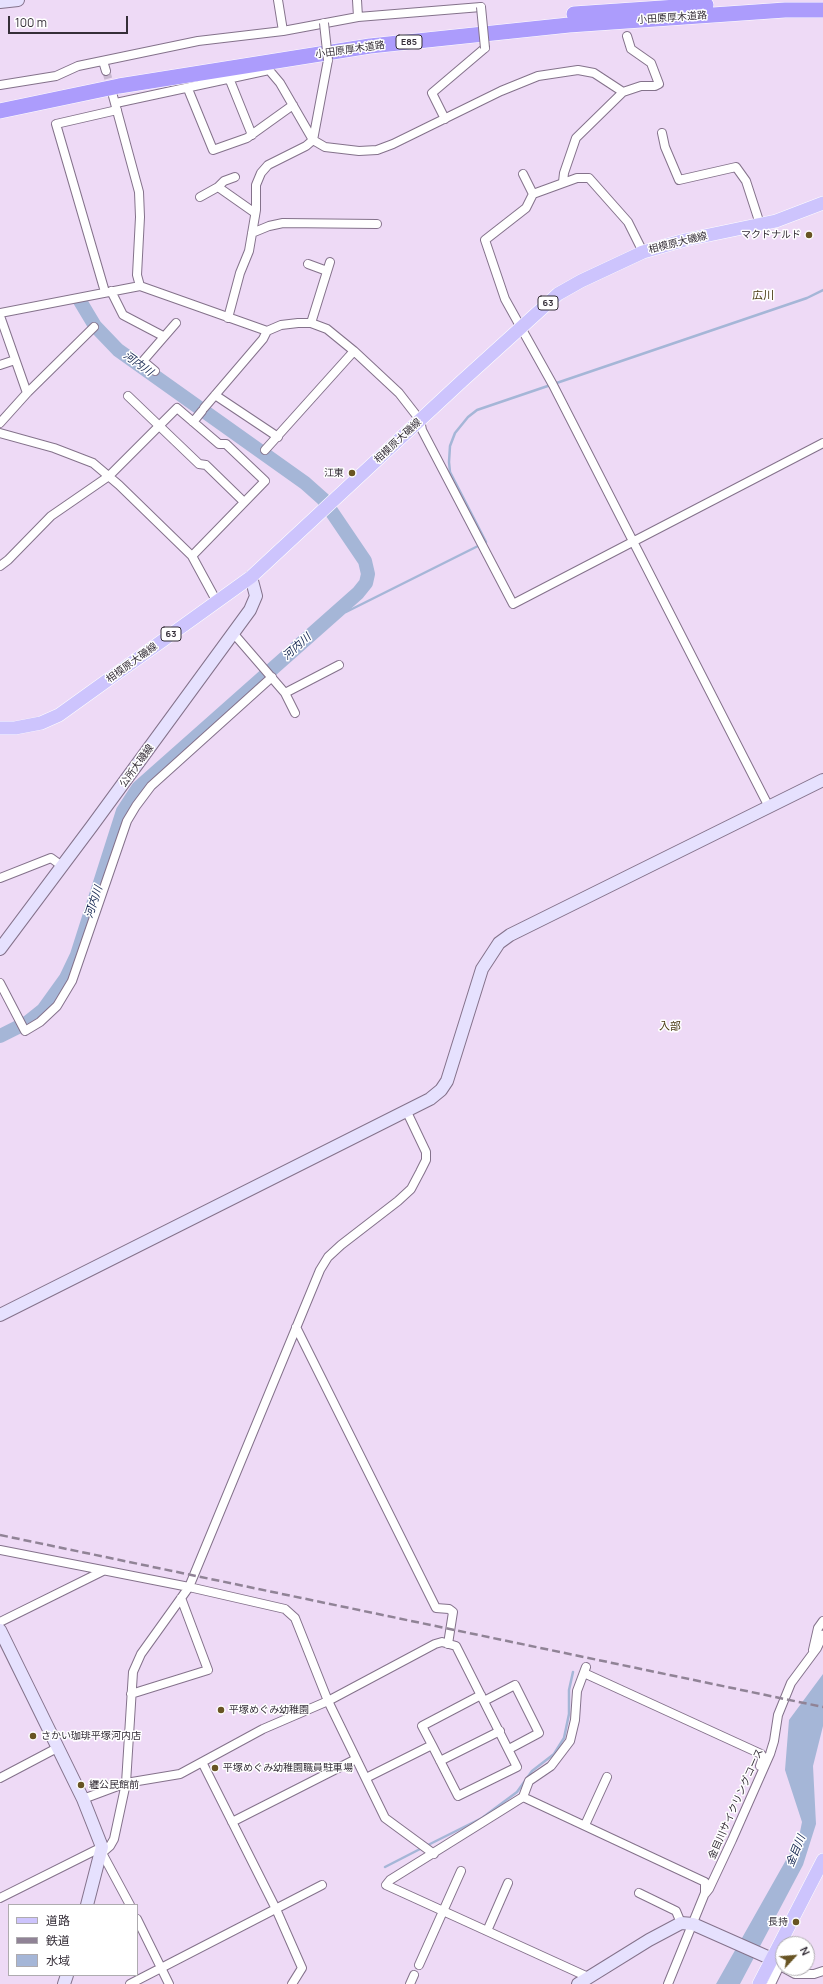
<!DOCTYPE html>
<meta charset="utf-8">
<style>
body{margin:0}
#map{position:relative;width:823px;height:1984px;overflow:hidden;background:#eedaf6;font-family:Manrope,"Noto Sans JP",sans-serif}
canvas{display:block}
.legend{position:absolute;left:8px;top:1904px;width:130px;height:72px;box-sizing:border-box;background:#fff;border:1px solid #aeabaf;margin:0;padding:5px 7px;list-style:none;font-size:12px;color:#352e38}
.legend li{display:flex;align-items:center;gap:8px;height:20px}
.legend b{width:20px;border:1px solid #aeabaf}
.north{position:absolute;left:775px;top:1936px;width:40px;height:40px;box-sizing:border-box;background:#fff;border:1px solid #aeabaf;border-radius:50%;rotate:64deg;font-size:11px;font-weight:700;line-height:16px;text-align:center;color:#352e38}
.north::after{content:'';display:block;margin:auto;width:14px;height:18px;background:#685423;clip-path:polygon(50% 0,100% 100%,50% 72%,0 100%)}
.scale{position:absolute;left:8px;top:16px;width:120px;height:18px;box-sizing:border-box;border:2px solid #352e38;border-top:0;padding-left:5px;font-size:12px;line-height:14px;white-space:nowrap;color:#352e38;-webkit-text-stroke:3px #fff;paint-order:stroke}
</style>
<div id="map">
<canvas width="823" height="1984"></canvas>
<ul class="legend">
<li><b style="height:5px;background:#cdc4fd"></b>道路</li>
<li><b style="height:5px;background:#908396"></b>鉄道</li>
<li><b style="height:11px;background:#a5b6d7"></b>水域</li>
</ul>
<div class="north">N</div>
<div class="scale">100 m</div>
</div>
<script>
const context = document.querySelector('canvas').getContext('2d');
context.lineJoin = 'round';
function fill(path, color) {
  context.fillStyle = color;
  context.fill(path, 'evenodd');
}
function toPath(rows) {
  const path = new Path2D();
  for (const r of rows) {
    path.moveTo(r[0], r[1]);
    for (let i = 2; i < r.length; i += 2) path.lineTo(r[i], r[i + 1]);
  }
  return path;
}
function stroke(path, color, width, dash) {
  context.strokeStyle = color;
  context.lineWidth = width;
  context.lineCap = dash ? 'butt' : 'round';
  context.setLineDash(dash || []);
  context.stroke(path);
}
function label(font, color, halo, rows, align = 'center') {
  context.font = font + ' Manrope,"Noto Sans JP",sans-serif';
  context.lineWidth = 3;
  context.setLineDash([]);
  context.textBaseline = 'middle';
  context.strokeStyle = halo;
  context.fillStyle = color;
  for (const [text, x, y, turn = 0] of rows) {
    context.save();
    context.translate(x, y);
    context.rotate((+turn || 0) * Math.PI / 180);
    context.textAlign = isNaN(turn) ? turn : align;
    if (halo) context.strokeText(text, 0, 0);
    context.fillText(text, 0, 0);
    context.restore();
  }
}
const water = toPath([
 [823,1674,823,1726,813,1766,816,1824,803,1865,740,1984,716,1984,799,1837,802,1822,785,1770,789,1720]
]);
const stream = toPath([
 [339,609,346,612,486,542,450,472,449,462,450,446,455,433,468,417,477,410,807,298,823,290],
 [426,1846,482,1818,517,1792,532,1771,554,1754,564,1738,569,1714,569,1690,573,1672],
 [385,1867,422,1848]
]);
const river = toPath([
 [0,1036,28,1022,43,1010,66,978,77,955,123,811,138,788,358,593,366,583,368,574,365,561,323,499,305,483,118,350,95,326,80,301]
]);
const streetTunnel = toPath([
 [106,71,112,91]
]);
const street = toPath([
 [278,0,283,31],
 [357,0,358,17],
 [103,61,106,71],
 [229,78,252,135],
 [0,85,56,76,78,66,198,41,283,31,358,17,481,7],
 [188,89,213,150,247,138,293,105],
 [113,96,139,192,140,217,137,275,140,286],
 [116,103,269,70,280,83,313,140,325,147,359,151,377,150,393,144,501,91,538,76,578,70,594,73,623,92],
 [445,119,432,93,485,48],
 [662,133,665,147,679,180,736,167,746,181,760,224],
 [523,174,533,194],
 [563,182,564,173,576,138,623,92,641,86,655,86,659,84,651,63,631,49,627,36],
 [218,187,224,181,235,177],
 [200,197,218,187,255,213],
 [252,233,269,226,283,223,377,224],
 [643,252,628,222,589,178,577,178,533,194,526,208,485,240,505,299,553,385,769,807],
 [308,264,327,271],
 [111,291,123,315,163,336],
 [105,292,56,124,117,110],
 [0,313,140,286,267,331],
 [0,316,27,393],
 [228,318,240,273,249,251,256,210,256,185,261,173,268,165,306,146,313,140,328,60],
 [311,323,330,262],
 [0,365,15,360],
 [155,371,143,361,176,323],
 [215,395,278,437],
 [128,396,199,464,206,465,244,502],
 [204,408,263,339,267,331,281,325,298,323,311,323,327,329,354,351,399,393,420,420,422,430,513,604,823,443],
 [193,422,202,411],
 [0,423,27,393,94,327],
 [0,433,54,448,93,463,119,485,192,556,217,602],
 [265,450,354,351],
 [0,566,8,560,51,516,109,476,177,408,219,444,226,444,265,481,192,556],
 [234,634,285,693,295,713],
 [285,693,339,665],
 [0,878,51,858,62,866],
 [0,983,25,1031,40,1022,57,1006,72,981,127,821,136,806,151,786,272,677],
 [296,1327,436,1608,449,1609,453,1612,448,1644],
 [0,1550,189,1587,285,1609,295,1618,328,1701,385,1818,434,1854],
 [0,1622,103,1571],
 [813,1650,818,1628,823,1621],
 [586,1667,577,1691,575,1720,570,1741,551,1766,529,1781,523,1797,390,1880,386,1885,588,1977],
 [584,1673,761,1754,763,1757,760,1766],
 [131,1694,208,1670,181,1598],
 [484,1701,515,1685,539,1733,509,1749],
 [432,1745,422,1726,481,1695],
 [440,1761,500,1731],
 [202,1762,276,1909,302,1968,292,1984],
 [0,1778,57,1748],
 [523,1797,705,1882,705,1893,668,1984],
 [83,1799,126,1783,180,1774,263,1729,328,1701,435,1644,442,1642,456,1646,517,1767,458,1796,432,1745,366,1778],
 [232,1822,356,1759],
 [585,1825,607,1777],
 [639,1893,676,1911,681,1923],
 [705,1894,709,1889,732,1840,770,1754,774,1741,778,1715,791,1683,817,1648,823,1635],
 [0,1898,102,1847],
 [130,1905,102,1853,110,1846,114,1839,126,1783,133,1672,141,1654,189,1587,320,1270,328,1257,341,1245,398,1201,411,1189,420,1172,426,1160,426,1152,406,1110],
 [137,1919,169,1984],
 [487,1931,508,1883],
 [419,1965,461,1871],
 [784,1968,795,1974,814,1974,823,1971],
 [130,1984,322,1885],
 [410,1984,414,1975],
 [771,1984,780,1965,772,1959]
]);
const secondary = toPath([
 [0,2,18,0],
 [0,949,92,826,250,610,256,596,251,577],
 [0,1315,430,1099,441,1090,447,1081,482,969,499,943,510,935,823,780],
 [0,1630,83,1799,102,1847,87,1905],
 [64,1984,67,1975],
 [578,1984,649,1940,681,1923,693,1924,772,1959]
]);
const primary = toPath([
 [0,728,15,728,41,723,59,715,251,577,462,381,558,294,581,281,643,252,685,240,776,221,823,203],
 [759,1984,823,1860]
]);
const highway = toPath([
 [574,14,706,5],
 [0,111,119,86,370,46,569,25,785,10,823,10]
]);
const rail = toPath([
 [0,1535,823,1707]
]);
const streetBridge = toPath([
 [481,7,485,48],
 [324,23,328,60]
]);
const markers = [
 [809,235,4,"#685423"],
 [352,473,4,"#685423"],
 [221,1710,4,"#685423"],
 [33,1736,4,"#685423"],
 [215,1768,4,"#685423"],
 [81,1785,4,"#685423"],
 [796,1922,4,"#685423"]
];
const shields = [
 [409,42,26],
 [548,303,20],
 [171,634,20]
];
const shieldNames = [
 ["E85",409,42],
 ["63",548,303],
 ["63",171,634]
];
const streetNames = [
 ["小田原厚木道路",672,18,-4],
 ["小田原厚木道路",350,50,-8],
 ["相模原大磯線",678,243,-14],
 ["相模原大磯線",398,441,-43],
 ["相模原大磯線",132,663,-36],
 ["公所大磯線",137,766,-54],
 ["金目川サイクリングコース",736,1804,-66]
];
const poiNames = [
 ["マクドナルド",801,235,"right"],
 ["江東",344,473,"right"],
 ["平塚めぐみ幼稚園",229,1710],
 ["さかい珈琲平塚河内店",41,1736],
 ["平塚めぐみ幼稚園職員駐車場",223,1768],
 ["纒公民館前",89,1785],
 ["長持",788,1922,"right"]
];
const neighbourhoodNames = [
 ["広川",763,296],
 ["入部",670,1027]
];
const waterNames = [
 ["河内川",138,364,36],
 ["河内川",297,647,-42],
 ["河内川",94,902,-72],
 ["金目川",796,1851,-68]
];
fill(water, '#a5b6d7');
stroke(stream, '#a5b6d7', 2.5);
stroke(river, '#a5b6d7', 14);
stroke(streetTunnel, '#c9b8d0', 8, [8, 4]);
stroke(street, '#84728b', 10);
stroke(secondary, '#84728b', 14);
stroke(primary, '#fff', 14);
stroke(highway, '#fff', 16);
stroke(street, '#fff', 8);
stroke(secondary, '#e6e1fe', 12);
stroke(primary, '#cdc4fd', 13);
stroke(highway, '#ac9cfc', 15);
stroke(rail, '#908396', 2.5, [8, 4]);
stroke(streetBridge, '#84728b', 10, []);
stroke(streetBridge, '#fff', 8);
for (const [x, y, r, color] of markers) {
  const dot = new Path2D();
  dot.arc(x, y, r, 0, 2 * Math.PI);
  context.fillStyle = color;
  context.fill(dot);
  stroke(dot, '#fff', 1.5);
}
for (const [x, y, w] of shields) {
  const box = new Path2D();
  box.roundRect(x - w / 2, y - 7, w, 14, 3);
  context.fillStyle = '#fff';
  context.fill(box);
  stroke(box, '#352e38', 1);
}
label('bold 9px', '#352e38', null, shieldNames);
label('10px', '#352e38', '#fff', streetNames);
label('10px', '#352e38', '#fff', poiNames, 'left');
label('11px', '#483911', '#fff', neighbourhoodNames);
label('italic 11px', '#152752', '#fff', waterNames);
</script>
